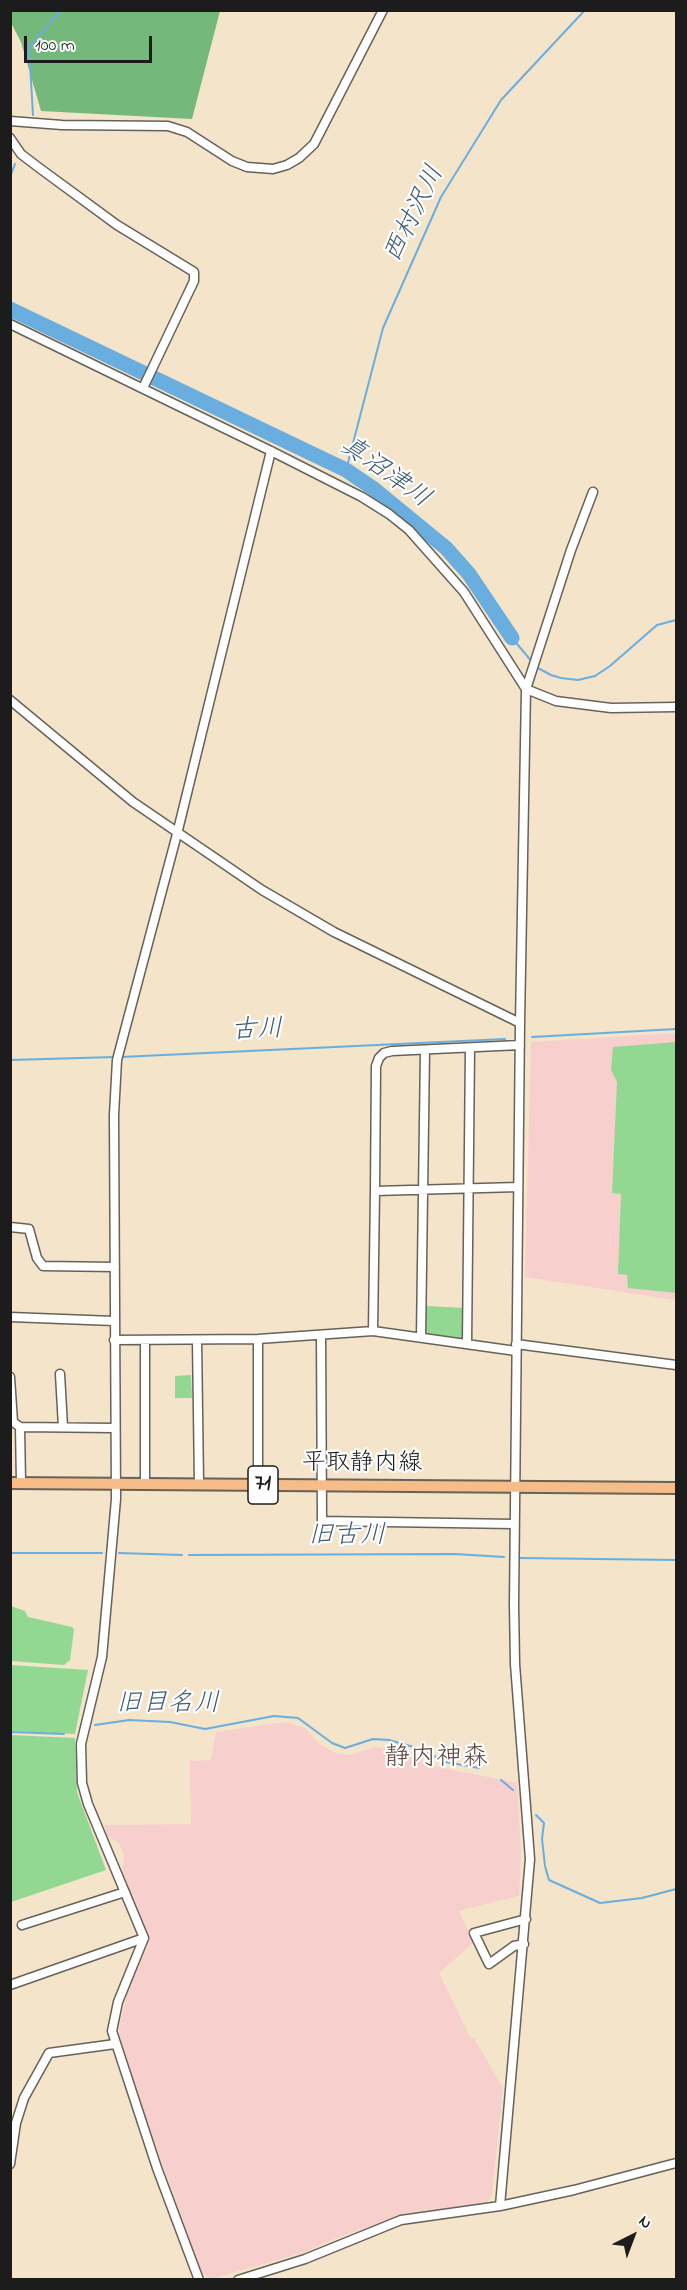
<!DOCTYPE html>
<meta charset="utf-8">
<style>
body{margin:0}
#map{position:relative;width:687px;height:2290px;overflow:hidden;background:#f3e4ca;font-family:"Indie Flower",sans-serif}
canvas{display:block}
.frame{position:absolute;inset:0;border:12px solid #1c1c1c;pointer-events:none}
.north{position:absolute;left:603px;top:2206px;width:60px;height:60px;-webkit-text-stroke:4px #fff;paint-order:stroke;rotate:42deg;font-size:16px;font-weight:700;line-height:24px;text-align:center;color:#1c1c1c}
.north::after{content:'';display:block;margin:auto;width:21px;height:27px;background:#1c1c1c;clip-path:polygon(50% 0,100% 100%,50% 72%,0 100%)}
.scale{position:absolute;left:24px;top:36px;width:128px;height:27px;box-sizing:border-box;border:3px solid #1c1c1c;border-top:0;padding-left:8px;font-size:18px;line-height:21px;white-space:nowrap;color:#1c1c1c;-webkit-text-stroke:4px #fff;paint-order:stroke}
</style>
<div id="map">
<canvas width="687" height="2290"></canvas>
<div class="frame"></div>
<div class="north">N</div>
<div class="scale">100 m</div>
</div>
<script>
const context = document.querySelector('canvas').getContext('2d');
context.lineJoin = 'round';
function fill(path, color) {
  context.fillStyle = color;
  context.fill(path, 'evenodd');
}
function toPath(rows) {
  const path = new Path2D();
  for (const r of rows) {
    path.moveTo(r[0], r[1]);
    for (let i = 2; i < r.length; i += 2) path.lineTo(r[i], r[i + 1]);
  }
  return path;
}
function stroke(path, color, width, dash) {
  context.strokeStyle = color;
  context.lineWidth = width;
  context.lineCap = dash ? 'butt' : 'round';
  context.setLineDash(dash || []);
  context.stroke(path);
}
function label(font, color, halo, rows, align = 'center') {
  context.font = font + ' "Indie Flower","Klee One",sans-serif';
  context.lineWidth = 4.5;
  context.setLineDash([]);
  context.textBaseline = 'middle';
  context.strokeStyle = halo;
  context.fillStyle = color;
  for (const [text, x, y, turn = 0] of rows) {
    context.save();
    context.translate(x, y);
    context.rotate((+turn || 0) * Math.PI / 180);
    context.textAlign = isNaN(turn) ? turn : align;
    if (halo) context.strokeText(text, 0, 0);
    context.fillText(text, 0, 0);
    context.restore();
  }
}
const built = toPath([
 [676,1033,676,1300,525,1277,531,1042],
 [285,1722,305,1728,317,1742,335,1753,351,1755,374,1747,409,1752,434,1766,517,1783,521,1852,519,1896,459,1911,474,1942,439,1973,471,2039,474,2038,503,2088,492,2194,487,2203,406,2213,337,2238,305,2252,211,2279,202,2273,141,2105,120,2036,119,2028,129,1986,149,1945,122,1873,124,1854,119,1843,107,1836,104,1825,191,1824,190,1761,211,1760,216,1732]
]);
const green = toPath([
 [676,1042,676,1293,628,1288,627,1275,618,1274,621,1194,612,1193,617,1082,611,1070,613,1047],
 [426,1306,465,1308,464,1337,460,1339,429,1334,425,1331],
 [191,1375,192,1398,175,1398,175,1376],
 [11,1606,25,1611,28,1617,72,1627,74,1630,70,1660,64,1665,11,1661],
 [11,1665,88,1670,75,1734,11,1731],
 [11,1735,75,1738,77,1792,106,1870,11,1902]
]);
const forest = toPath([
 [10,11,220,11,192,119,41,111,21,42,11,23]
]);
const stream = toPath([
 [33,115,29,47,61,10],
 [10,177,15,164],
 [346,470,383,328,441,197,501,100,585,10],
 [512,638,533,663],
 [536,667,551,675,561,678,578,680,595,676,610,666,657,625,676,620],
 [532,1037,676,1029],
 [121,1057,505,1039],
 [10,1060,115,1057],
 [10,1553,102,1553],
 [119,1553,182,1555],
 [189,1555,455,1554,504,1557],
 [520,1558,676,1560],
 [95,1725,129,1720,170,1722,205,1729,274,1716,298,1718,332,1743,345,1748,373,1739,389,1740,417,1748,446,1762,479,1768],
 [10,1732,64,1734],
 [501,1780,513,1790],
 [536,1815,544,1823,542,1839,545,1866,549,1880,600,1903,642,1898,676,1889]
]);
const river = toPath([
 [10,309,346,470,374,489,446,548,469,574,512,638]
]);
const minor = toPath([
 [10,121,62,125,168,126,187,132,232,161,247,167,273,169,287,165,299,158,314,144,383,10],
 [10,138,21,154,38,167,117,225,194,272,194,281,143,388],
 [10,324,271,451,362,497,389,514,409,530,464,592,526,689,556,701,611,708,676,707],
 [10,700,133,802,262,890,334,932,520,1023],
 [375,1191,376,1066,379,1058,384,1053,392,1051,520,1045],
 [10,1227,29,1229,37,1258,43,1266,115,1267],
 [10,1317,114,1321],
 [373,1331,375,1191,518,1187],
 [321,1335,322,1521,514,1524],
 [421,1337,425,1050],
 [114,1340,258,1339,373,1331,516,1351],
 [197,1340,199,1484],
 [467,1344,470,1048],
 [516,1344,676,1365],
 [60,1374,63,1427],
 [10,1377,13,1422,20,1427,21,1483],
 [20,1427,114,1428],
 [145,1484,145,1340],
 [258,1485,258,1339],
 [22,1925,125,1892],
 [524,1944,514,1946,489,1964,474,1933,526,1919],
 [10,1985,144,1938],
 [10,2164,16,2123,24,2098,49,2053,115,2044],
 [500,2206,530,1859,515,1664,514,1604,520,1023,526,689,571,550,593,492],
 [199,2280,157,2168,112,2031,118,2002,144,1938,88,1804,82,1783,81,1744,102,1657,116,1499,114,1115,117,1060,177,834,271,451],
 [238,2280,305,2259,401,2220,500,2206,574,2190,676,2163]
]);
const major = toPath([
 [10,1483,676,1488]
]);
const shields = [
 [263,1485,30]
];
const shieldNames = [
 ["71",263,1485]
];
const streetNames = [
 ["平取静内線",362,1465]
];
const waterNames = [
 ["西村沢川",416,215,-64],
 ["真沼津川",384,474,35],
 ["古川",257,1032,-2],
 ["旧古川",347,1538],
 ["旧目名川",168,1706]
];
const neighbourhoodNames = [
 ["静内神森",436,1760]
];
fill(built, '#f7d0cd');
fill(green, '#92d892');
fill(forest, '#75b87c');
stroke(stream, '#69aedf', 2);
stroke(river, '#69aedf', 15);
stroke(minor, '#676259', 11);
stroke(major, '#676259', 14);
stroke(minor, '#fff', 8);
stroke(major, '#f7bd88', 10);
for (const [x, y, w] of shields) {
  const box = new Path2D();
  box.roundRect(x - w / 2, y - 19, w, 38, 4.5);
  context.fillStyle = '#fff';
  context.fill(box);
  stroke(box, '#1c1c1c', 1.5);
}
label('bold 22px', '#1c1c1c', null, shieldNames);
label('24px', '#1c1c1c', '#fff', streetNames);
label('italic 26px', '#3f5e74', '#fff', waterNames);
label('26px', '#61463e', '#fff', neighbourhoodNames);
</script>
